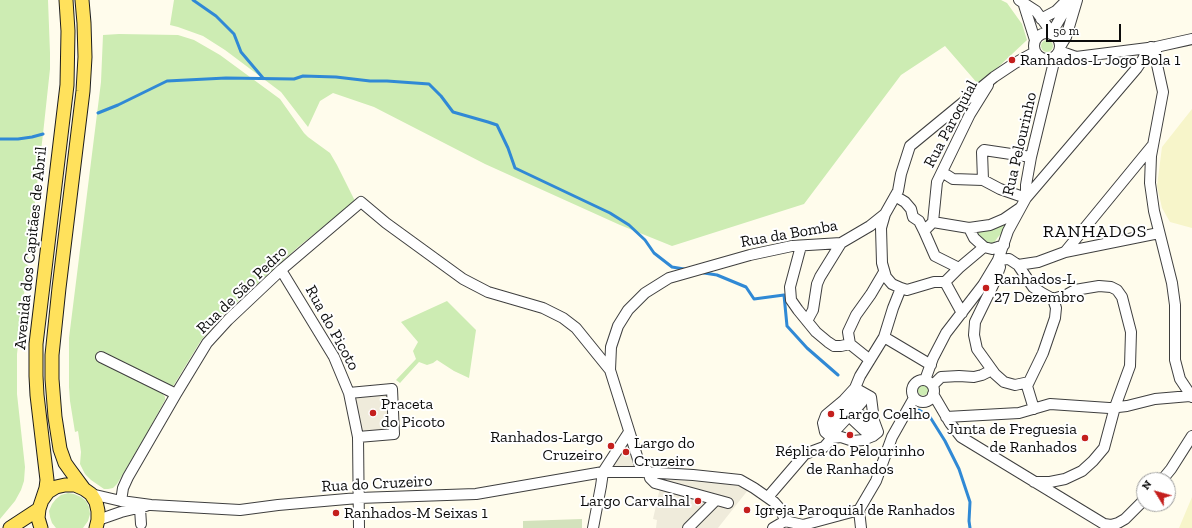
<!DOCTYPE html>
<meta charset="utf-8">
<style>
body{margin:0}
#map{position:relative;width:1192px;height:528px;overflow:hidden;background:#fffcec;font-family:"Zilla Slab",serif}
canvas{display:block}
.north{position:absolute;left:1136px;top:472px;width:40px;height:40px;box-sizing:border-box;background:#fff;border:1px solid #9e9e9e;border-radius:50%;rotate:307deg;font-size:11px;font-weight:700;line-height:16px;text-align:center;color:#0c0c0c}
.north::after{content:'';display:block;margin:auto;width:14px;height:18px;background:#c41f1d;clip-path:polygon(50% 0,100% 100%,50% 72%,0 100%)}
.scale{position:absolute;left:1046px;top:24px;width:75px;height:18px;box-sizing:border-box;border:2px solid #0c0c0c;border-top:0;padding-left:5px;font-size:12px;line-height:14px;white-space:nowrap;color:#0c0c0c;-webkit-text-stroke:3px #fff;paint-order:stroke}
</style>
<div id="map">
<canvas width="1192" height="528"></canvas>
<div class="north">N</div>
<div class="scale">50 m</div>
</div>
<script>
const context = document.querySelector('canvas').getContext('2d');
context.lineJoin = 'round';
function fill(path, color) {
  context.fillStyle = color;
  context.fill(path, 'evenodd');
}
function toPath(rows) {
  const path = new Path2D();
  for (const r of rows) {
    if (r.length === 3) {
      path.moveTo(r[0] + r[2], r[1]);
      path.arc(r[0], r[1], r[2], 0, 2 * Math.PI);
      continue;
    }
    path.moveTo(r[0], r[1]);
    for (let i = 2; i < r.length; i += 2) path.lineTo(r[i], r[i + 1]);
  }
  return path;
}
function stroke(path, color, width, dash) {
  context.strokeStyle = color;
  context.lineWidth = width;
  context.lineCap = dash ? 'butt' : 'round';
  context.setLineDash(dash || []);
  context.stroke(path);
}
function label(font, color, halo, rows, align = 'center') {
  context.font = font + ' "Zilla Slab",serif';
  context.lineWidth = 4;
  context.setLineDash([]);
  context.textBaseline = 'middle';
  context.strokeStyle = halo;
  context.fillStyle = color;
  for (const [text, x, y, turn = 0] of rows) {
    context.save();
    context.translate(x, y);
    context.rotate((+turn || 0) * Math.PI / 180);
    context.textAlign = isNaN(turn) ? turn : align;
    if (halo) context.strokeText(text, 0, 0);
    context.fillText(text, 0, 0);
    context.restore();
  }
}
const farmland = toPath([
 [1192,109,1192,228,1170,222,1162,208,1157,186,1162,147],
 [1192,497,1192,528,1179,528]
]);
const green = toPath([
 [0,0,48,0,50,53,50,69,43,134,17,354,17,394,25,467,24,481,21,490,15,501,0,519],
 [174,0,1001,0,1007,3,1022,24,1027,40,994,71,978,84,945,46,901,75,804,204,672,246,620,225,485,164,374,107,333,93,320,101,308,127,281,92,225,50,203,36,178,27,170,25],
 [119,34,178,35,194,40,220,55,280,99,304,133,308,137,330,153,337,165,355,201,298,247,214,323,200,342,172,388,98,351,96,359,162,393,165,397,165,400,147,433,117,484,113,488,108,489,104,489,91,480,85,474,80,464,81,452,78,431,75,432,70,401,69,387,69,338,101,82,103,35],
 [1047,46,6],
 [1003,224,1007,224,1007,229,998,237,991,247,975,233,992,228],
 [447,301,476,330,469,378,454,371,437,360,433,363,427,365,419,362,400,383,396,380,416,359,413,351,418,342,401,322],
 [923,390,5.5],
 [68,493,74,494,81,497,86,501,89,507,90,514,88,521,83,528,56,528,52,523,50,517,49,511,52,504,56,499,61,495]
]);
const cemetery = toPath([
 [582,519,582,528,523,528,523,521]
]);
const plaza = toPath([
 [392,389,394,434,358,437,349,393],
 [629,432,642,472,603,472],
 [662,479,724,484,738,486,748,490,718,528,656,528,657,520,653,519]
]);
const stream = toPath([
 [193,0,216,16,234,34,241,52,263,78],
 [98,113,118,105,167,81,226,78,294,79,303,76,336,77,370,81,387,81,429,84,441,96,453,112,488,122,497,125,508,148,515,168,610,213,629,225,645,240,654,253,672,267,684,269],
 [0,139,18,139,32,137,43,134],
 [704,273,717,275,746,287,754,299,784,295,787,326,807,348,838,375],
 [919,410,930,417,945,441,959,469,970,502,969,521,970,528]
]);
const minor = toPath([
 [1019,0,1036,11,1047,26,1051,34],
 [1023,0,1023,2,1035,40],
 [1041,19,1056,11,1067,0],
 [1047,46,13],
 [1051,34,1071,0],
 [1060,47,1066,37,1077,0],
 [1156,47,1156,60,1163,92,1151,156,1150,183,1154,211,1172,283,1175,305,1175,360,1180,379,1192,397],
 [1059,51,1076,57,1156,47,1192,39],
 [942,172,953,179,983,180,1000,189,1026,198,1137,68,1151,47],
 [983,180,982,152,984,150,1031,157],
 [895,196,905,202,911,209,913,217,919,221,924,231,935,256,959,268],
 [885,214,881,228,882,263,886,277,892,284,901,288],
 [933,222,969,228,990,225,1004,219,1020,208],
 [969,228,974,238,984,247,992,249,1004,245],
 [924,231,933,222,937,182,970,114,988,85],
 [801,246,790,287,791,300,798,310,816,332,828,342,834,346,841,346,850,344],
 [1065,252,1159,233],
 [1018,265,1038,262,1065,252,1152,146],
 [281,270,334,357,349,393,358,437,359,528],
 [945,282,962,313],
 [807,321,813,310,817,284,820,277,841,243],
 [884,337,931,365],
 [101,357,176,394],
 [870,360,850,344,848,332,856,315,871,294,884,272],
 [923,391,11],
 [925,380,933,358,946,333,983,285,998,260,1008,231,1026,198,1026,185,1031,157,1053,66,1052,58],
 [1029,382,1015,385,1004,382,995,374,977,349,974,335,975,322,995,281,1000,267,998,260,1009,259,1018,265,1033,287,1042,293,1053,299,1066,295,1075,290,1099,286,1111,287,1117,290,1122,297,1131,332,1130,366,1115,407,1104,448,1093,461,1082,471,1065,479,1050,482,1034,482],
 [933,385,941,377,959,376,974,377,982,375,992,370],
 [855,388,871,397,874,421,878,432],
 [349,393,392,389,394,434,358,437],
 [933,394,950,423,961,437,1104,524,1111,525,1118,523,1125,519,1144,500],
 [856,397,862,402,855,410,871,424,865,431,849,416,834,432,835,433,833,435,825,429,830,423,832,424,856,397],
 [1034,409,1027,386,1043,353,1055,318,1056,308,1053,299],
 [946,417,1019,413,1050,404,1109,408,1127,406,1155,399,1190,396],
 [832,438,825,432,823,423,826,415,844,400,855,388,860,376,884,337,893,308,901,288,907,290,934,282,945,282,959,268,984,247],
 [832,438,841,437,853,441,863,440,873,436,878,432],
 [642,472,610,370,611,347,618,326,628,310,645,293,669,278,750,255,792,246,841,243,870,226,885,214,898,191,901,174,910,146,994,77,1015,63,1035,52],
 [649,472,650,478,655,483,728,503],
 [1162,480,1171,469,1192,436],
 [91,494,121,501,151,505,240,510,278,505,358,498,476,494,603,472,642,472,693,475,740,480,754,488,774,502,781,510,785,521,803,525,859,510,876,481,892,437,914,398],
 [768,497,805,454,824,447,832,438],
 [121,501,123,488,128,477,176,394,207,343,228,320,281,270,361,202,386,223,463,279,488,292,543,308,563,318,576,328,610,370],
 [140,508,141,524],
 [859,510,861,528],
 [98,520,121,512,146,506],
 [593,528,601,486,603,472,629,432],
 [688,528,716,500],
 [773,528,785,521]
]);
const major = toPath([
 [82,0,84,23,85,57,83,91,59,288,52,355,52,379,55,417,60,449,65,463,70,470,84,489,91,494,96,502,98,511,98,520,96,528],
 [43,499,48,492,56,487,65,485,75,485,84,489],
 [10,528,39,509],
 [41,528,38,518,39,509,46,488,47,480,37,395,36,376,36,344,67,85,68,31,66,0]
]);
const markers = [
 [1012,60,4,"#c41f1d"],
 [986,288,4,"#c41f1d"],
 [373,413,4,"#c41f1d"],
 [831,414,4,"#c41f1d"],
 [850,435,4,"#c41f1d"],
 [1085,438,4,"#c41f1d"],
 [611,446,4,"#c41f1d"],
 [626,452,4,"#c41f1d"],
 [698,501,4,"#c41f1d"],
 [747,510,4,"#c41f1d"],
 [336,513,4,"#c41f1d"]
];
const poiNames = [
 ["Ranhados-L Jogo Bola 1",1020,60],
 ["Ranhados-L",994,279],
 ["27 Dezembro",994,297],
 ["Praceta",381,404],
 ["do Picoto",381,422],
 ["Largo Coelho",839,414],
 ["Junta de Freguesia",1077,429,"right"],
 ["de Ranhados",1077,447,"right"],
 ["Ranhados-Largo",603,437,"right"],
 ["Cruzeiro",603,455,"right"],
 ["Largo do",634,443],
 ["Cruzeiro",634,461],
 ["Réplica do Pelourinho",850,451,"center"],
 ["de Ranhados",850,469,"center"],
 ["Largo Carvalhal",690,501,"right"],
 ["Igreja Paroquial de Ranhados",755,510],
 ["Ranhados-M Seixas 1",344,513]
];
const streetNames = [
 ["Rua Paroquial",951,124,-62],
 ["Rua Pelourinho",1020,144,-77],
 ["Rua da Bomba",789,234,-10],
 ["Avenida dos Capitães de Abril",31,248,-84],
 ["Rua de São Pedro",242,290,-44],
 ["Rua do Picoto",332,328,61],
 ["Rua do Cruzeiro",377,484,-3]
];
const quarterNames = [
 ["RANHADOS",1095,232]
];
fill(farmland, '#f7f5ca');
fill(green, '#cdecb3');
fill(cemetery, '#d3e2bc');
fill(plaza, '#efebdb');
stroke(stream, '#3089d5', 3);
stroke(minor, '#3f3f3f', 12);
stroke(major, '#1d1d1d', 15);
stroke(minor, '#fff', 10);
stroke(major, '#ffe15c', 13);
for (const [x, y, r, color] of markers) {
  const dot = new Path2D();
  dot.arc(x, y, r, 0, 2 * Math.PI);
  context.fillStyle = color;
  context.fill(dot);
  stroke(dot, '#fff', 1.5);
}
label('16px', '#0c0c0c', '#fff', poiNames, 'left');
label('16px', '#0c0c0c', '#fff', streetNames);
context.letterSpacing = '1px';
label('18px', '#0c0c0c', '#fff', quarterNames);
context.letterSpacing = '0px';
</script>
